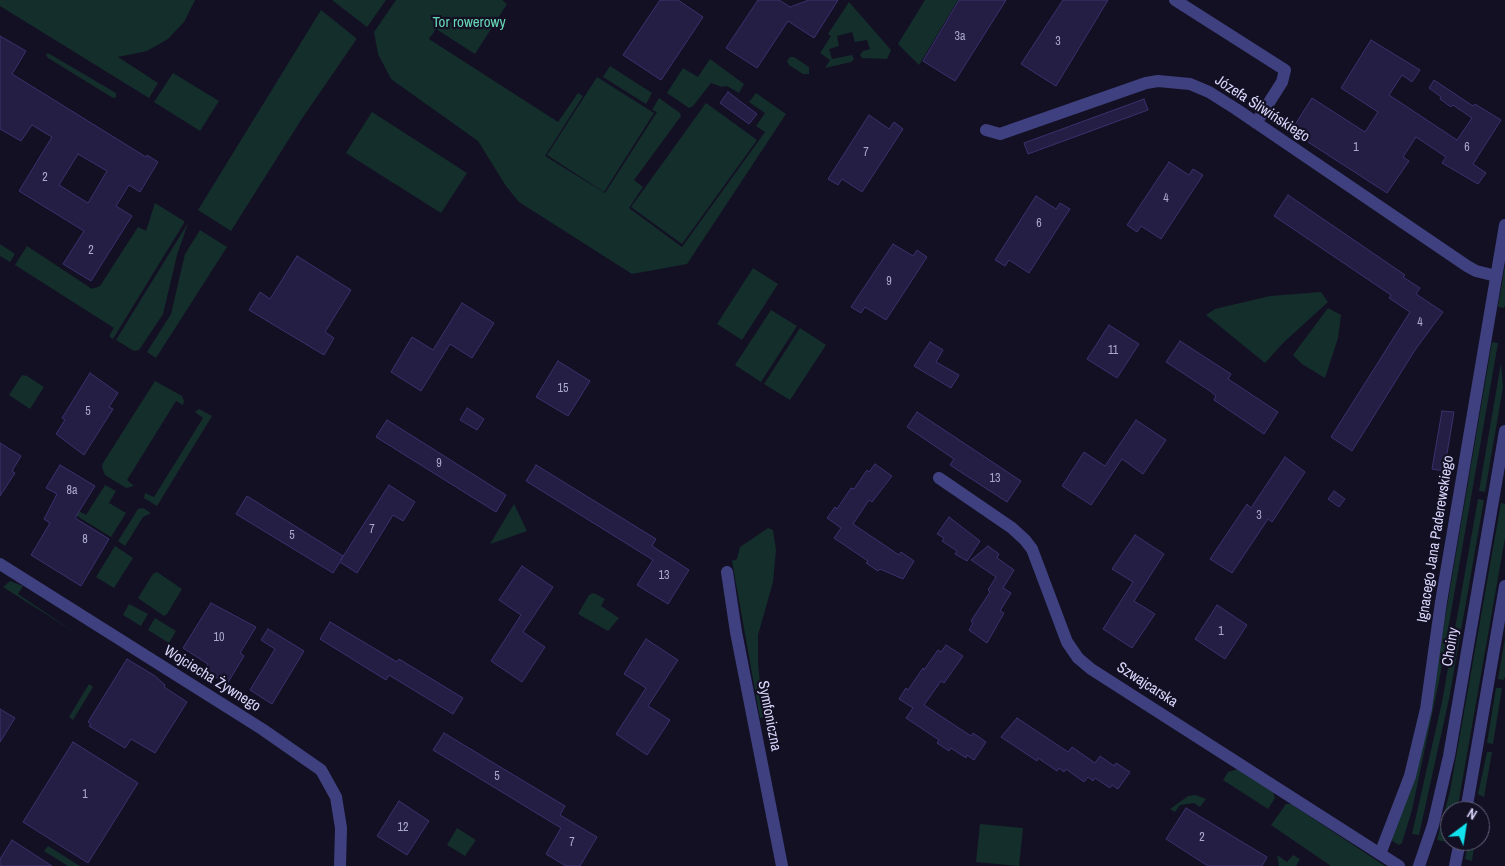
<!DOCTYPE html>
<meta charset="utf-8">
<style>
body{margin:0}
#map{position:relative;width:1505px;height:866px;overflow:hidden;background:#131024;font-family:"Archivo Narrow",sans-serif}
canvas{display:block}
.north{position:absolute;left:1440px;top:801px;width:50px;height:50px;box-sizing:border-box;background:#131024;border:1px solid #625f7a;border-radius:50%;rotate:31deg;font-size:14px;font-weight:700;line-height:20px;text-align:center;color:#d9d6fc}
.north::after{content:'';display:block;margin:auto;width:18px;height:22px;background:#11e2ed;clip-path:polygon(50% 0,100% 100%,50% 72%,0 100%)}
</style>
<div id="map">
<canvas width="1505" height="866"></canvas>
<div class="north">N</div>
</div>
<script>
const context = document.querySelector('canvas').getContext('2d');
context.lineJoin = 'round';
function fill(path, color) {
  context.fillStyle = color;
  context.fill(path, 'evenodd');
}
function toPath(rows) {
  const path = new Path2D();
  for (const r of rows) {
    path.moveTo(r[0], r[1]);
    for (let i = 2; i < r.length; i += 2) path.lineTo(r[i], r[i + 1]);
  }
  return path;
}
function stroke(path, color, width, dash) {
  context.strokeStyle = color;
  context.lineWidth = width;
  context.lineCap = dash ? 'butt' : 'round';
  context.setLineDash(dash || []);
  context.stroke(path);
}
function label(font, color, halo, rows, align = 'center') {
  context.font = font + ' "Archivo Narrow",sans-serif';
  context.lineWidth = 4.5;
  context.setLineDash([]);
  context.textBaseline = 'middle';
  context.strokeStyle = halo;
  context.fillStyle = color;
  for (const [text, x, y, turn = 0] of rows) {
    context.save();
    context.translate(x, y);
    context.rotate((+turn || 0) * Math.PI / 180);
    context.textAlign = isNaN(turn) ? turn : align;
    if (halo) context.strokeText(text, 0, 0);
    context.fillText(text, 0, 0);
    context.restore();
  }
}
const green = toPath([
 [0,0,195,0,184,22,168,39,147,51,118,57,158,83,149,98,0,6],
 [332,0,386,0,367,27],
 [396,0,502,0,507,4,475,54,436,29,429,39,558,122,578,93,583,96,545,156,605,193,657,112,652,110,659,98,680,113,681,116,634,180,643,187,629,208,682,247,765,132,756,126,765,113,749,102,756,93,786,114,687,264,632,274,519,202,506,186,478,141,391,79,378,54,374,32],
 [925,0,958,0,919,65,898,44],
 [849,2,891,50,887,59,862,58,860,55,863,51,870,49,867,40,855,42,852,32,837,36,839,46,829,49,832,59,852,55,854,59,851,62,825,68,830,60,820,53,831,36,828,34],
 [321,10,356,38,356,40,301,120,231,231,198,210],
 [48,53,116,93,116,97,113,98,48,58,46,55],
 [790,57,794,57,809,67,809,74,803,74,789,65,787,61],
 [710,59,744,84,739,93,727,86,722,87,711,83,693,106,689,108,667,93,683,68,698,77],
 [610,66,652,93,646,104,603,77],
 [173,73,219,101,200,131,154,102],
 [597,77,654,113,604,192,547,155],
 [706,103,757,140,682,244,631,207],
 [372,112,467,173,441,213,346,153],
 [155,203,184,221,184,223,113,339,109,336,114,328,15,265,27,246,92,289,100,286,138,227,146,231],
 [188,223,177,255,163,314,139,350,134,351,116,340],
 [200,230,227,247,156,358,147,352,171,314,185,254],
 [0,244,15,254,10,262,0,256],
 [1505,265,1505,305,1504,308,1498,307],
 [753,268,778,284,742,340,717,324],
 [1321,292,1328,302,1283,343,1265,363,1206,315,1215,309,1270,296],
 [1328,308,1341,315,1338,338,1325,378,1302,364,1293,355],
 [771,310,797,326,761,382,735,365],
 [800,328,826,345,790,400,764,384],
 [1492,342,1498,343,1439,681,1412,810,1402,843,1399,845,1391,840,1425,736],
 [1501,363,1503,387,1485,492,1479,491],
 [22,375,27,376,44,387,30,409,9,395],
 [155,381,182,396,184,401,183,405,176,401,127,480,134,486,126,488,105,475,102,467,103,463],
 [199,409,212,416,157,506,144,498,145,493,154,497,203,418,195,412],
 [105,485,116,491,109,503,126,513,111,537,72,513,75,509,86,515],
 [1478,499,1484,500,1449,699,1419,835,1412,834,1442,702],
 [1501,503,1505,504,1505,538,1457,811,1450,811,1451,843,1437,840,1450,791],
 [514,504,527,531,490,544],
 [143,508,151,513,143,517,125,546,118,541,138,509],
 [768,528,773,530,776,550,773,582,758,635,758,665,764,717,760,718,732,561,737,559,740,547],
 [115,546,133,558,114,588,96,577],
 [157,572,182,589,167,614,164,616,138,598,153,574],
 [10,581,23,586,18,594,74,632,3,587],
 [594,593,605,599,601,606,619,618,608,631,578,614,589,595],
 [129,604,148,614,141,626,123,615],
 [155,618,176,631,169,643,148,630],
 [1505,638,1505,676,1504,680,1498,679],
 [89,684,93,687,73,720,69,717],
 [1496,688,1502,688,1493,744,1487,743],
 [1487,752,1492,752,1484,797,1478,794],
 [1238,769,1273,792,1275,798,1268,809,1223,780,1228,772],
 [1196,795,1206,799,1200,807,1194,803,1180,805,1175,812,1170,809,1188,796],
 [1286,804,1291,804,1385,866,1331,866,1271,825],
 [980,824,1023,828,1019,866,976,862],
 [457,828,476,840,465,856,447,845],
 [1469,841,1475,841,1472,861,1465,859],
 [48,846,80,866,68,866,44,851],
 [1277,855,1287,862,1293,855,1300,859,1296,866,1279,866]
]);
const building = toPath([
 [660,0,678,0,703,17,661,80,623,55,660,0],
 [758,0,779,0,790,7,809,0,838,0,814,38,788,21,757,68,726,48,758,0],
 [959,0,1006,0,955,81,923,61,959,0],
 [1063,0,1108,0,1056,86,1021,64,1063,0],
 [0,36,26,51,12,74,146,157,147,155,158,162,140,192,129,185,116,206,132,216,91,281,63,264,84,231,19,191,52,137,32,125,21,141,0,129,0,36],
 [78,154,107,171,88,203,59,185,78,154],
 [1371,40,1420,70,1412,82,1402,75,1389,95,1457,140,1472,118,1453,105,1451,107,1440,99,1441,97,1429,88,1434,80,1473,106,1475,104,1501,120,1473,164,1486,173,1478,184,1442,163,1446,157,1416,137,1403,157,1409,161,1387,193,1291,131,1312,98,1365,132,1378,112,1341,88,1371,40],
 [728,92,757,114,749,124,720,103,728,92],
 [1144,99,1148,110,1028,154,1024,143,1144,99],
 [869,115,889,129,894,122,903,129,862,192,842,179,838,185,828,179,869,115],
 [1169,162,1189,175,1193,169,1203,175,1161,239,1141,226,1137,232,1127,225,1169,162],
 [1288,195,1405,275,1403,277,1420,288,1416,294,1443,312,1415,350,1352,451,1331,437,1410,312,1389,298,1391,295,1274,216,1288,195],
 [1036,196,1056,209,1060,203,1070,209,1029,273,1009,260,1005,266,995,260,1036,196],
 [893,244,913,256,917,250,927,257,886,320,865,307,861,313,851,307,893,244],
 [297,256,351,290,325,332,334,338,324,355,249,310,260,292,270,299,297,256],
 [462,303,494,323,472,358,450,344,421,391,391,372,412,337,433,350,462,303],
 [1109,325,1139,344,1117,378,1087,359,1109,325],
 [1180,341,1231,374,1228,379,1278,412,1264,434,1214,400,1216,396,1210,391,1166,362,1180,341],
 [930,342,943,350,936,362,959,375,951,388,914,366,930,342],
 [558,361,590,381,568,416,536,397,558,361],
 [90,373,118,393,109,407,113,409,84,455,56,434,65,420,62,418,90,373],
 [467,408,484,419,477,430,460,420,467,408],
 [1442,411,1454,412,1444,471,1432,469,1442,411],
 [917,412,1021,481,1007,502,950,465,954,459,907,427,917,412],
 [387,420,506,495,496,512,376,437,387,420],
 [1136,420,1166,440,1143,474,1122,459,1091,505,1062,486,1084,452,1105,466,1136,420],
 [0,443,21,456,12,471,15,473,0,496,0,443],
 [1285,457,1305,472,1272,522,1268,519,1232,573,1210,559,1247,504,1251,508,1285,457],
 [875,464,892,476,872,502,869,500,853,524,899,555,901,552,914,561,903,579,880,569,878,571,866,563,868,561,834,538,841,528,827,518,835,507,837,509,851,488,854,489,867,470,869,472,875,464],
 [60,465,95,486,75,518,109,539,81,586,31,555,50,523,44,519,57,494,46,488,60,465],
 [536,465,656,539,652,546,689,570,668,604,637,585,653,560,526,481,536,465],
 [389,485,415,502,403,521,393,515,357,573,340,562,333,573,236,514,247,496,343,556,340,561,389,485],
 [1334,491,1345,499,1339,507,1328,499,1334,491],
 [949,517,980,541,967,561,955,554,957,551,942,541,944,538,937,534,949,517],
 [1135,535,1164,554,1134,601,1155,614,1132,648,1103,629,1133,582,1112,569,1135,535],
 [988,546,999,554,997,558,1014,570,1003,588,1011,593,1000,611,1004,613,987,643,969,630,973,623,971,621,990,592,988,590,996,577,971,560,988,546],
 [522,566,553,587,523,632,545,647,522,682,491,661,521,615,499,600,522,566],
 [211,603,256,627,240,653,244,656,227,684,204,670,208,664,183,648,211,603],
 [1217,605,1247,625,1225,659,1195,639,1217,605],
 [330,622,397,662,399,659,463,698,453,714,389,675,386,680,320,639,330,622],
 [268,629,304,651,272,704,250,690,275,649,261,640,268,629],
 [646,639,678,660,648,706,670,720,647,755,616,734,646,688,624,674,646,639],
 [946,645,963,656,944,683,941,681,924,705,971,736,973,733,986,742,974,760,967,755,966,758,951,748,949,751,937,743,939,740,906,718,913,708,899,699,906,688,908,690,923,668,924,670,938,650,941,652,946,645],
 [127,659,155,676,165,685,164,687,187,702,155,753,131,739,125,748,89,726,91,724,88,722,127,659],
 [0,709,15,718,0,742,0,709],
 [1017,718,1068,752,1072,747,1095,763,1100,756,1114,766,1116,763,1130,772,1118,789,1112,785,1110,788,1095,778,1093,781,1088,777,1084,782,1066,769,1064,772,1059,768,1057,771,1038,758,1037,761,1001,737,1017,718],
 [444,733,565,806,560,815,597,837,580,866,566,866,546,854,561,828,433,750,444,733],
 [73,742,138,783,88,863,23,822,73,742],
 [399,801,429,821,407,855,377,836,399,801],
 [1186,808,1267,857,1262,866,1208,866,1166,839,1186,808],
 [12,840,52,866,0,866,0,859,12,840]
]);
const minor = toPath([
 [1175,0,1285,70,1282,82,1256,123],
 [986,130,1000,134,1146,83,1158,81,1190,84,1209,92,1236,109,1467,266,1476,271,1496,276],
 [939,478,1012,528,1025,540,1032,549,1067,642,1078,658,1091,669,1399,866],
 [0,564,262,729,321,770,336,797,341,828,340,866],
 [727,572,736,632,782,866],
 [1466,811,1505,586],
 [1380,854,1410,776,1426,709,1441,602,1505,225],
 [1419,866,1433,825,1449,756,1505,431],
 [1455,866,1460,841]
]);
const numberNames = [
 ["3a",960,37],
 ["3",1058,42],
 ["1",1356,148],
 ["6",1467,148],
 ["7",866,153],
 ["2",45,178],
 ["4",1166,199],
 ["6",1039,224],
 ["2",91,251],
 ["9",889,282],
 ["4",1420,323],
 ["11",1113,351],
 ["15",563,389],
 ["5",88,412],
 ["9",439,464],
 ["13",995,479],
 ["8a",72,491],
 ["3",1259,516],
 ["7",372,530],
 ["5",292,536],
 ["8",85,540],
 ["13",664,576],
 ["1",1221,632],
 ["10",219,638],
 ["5",497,777],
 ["1",85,795],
 ["12",403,828],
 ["2",1202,838],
 ["7",572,843]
];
const parkNames = [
 ["Tor rowerowy",469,23]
];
const streetNames = [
 ["Józefa Śliwińskiego",1262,109,33],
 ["Ignacego Jana Paderewskiego",1436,539,-81],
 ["Choiny",1451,647,-80],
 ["Wojciecha Żywnego",212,679,32],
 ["Szwajcarska",1147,685,33],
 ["Symfoniczna",769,716,79]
];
fill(green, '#142e2b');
fill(building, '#241e44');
stroke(building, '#3a326e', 1);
stroke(minor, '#3f407f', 12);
label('12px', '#aca8ce', null, numberNames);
label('15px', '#67d7b5', '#131024', parkNames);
label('15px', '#d9d6fc', '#131024', streetNames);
</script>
